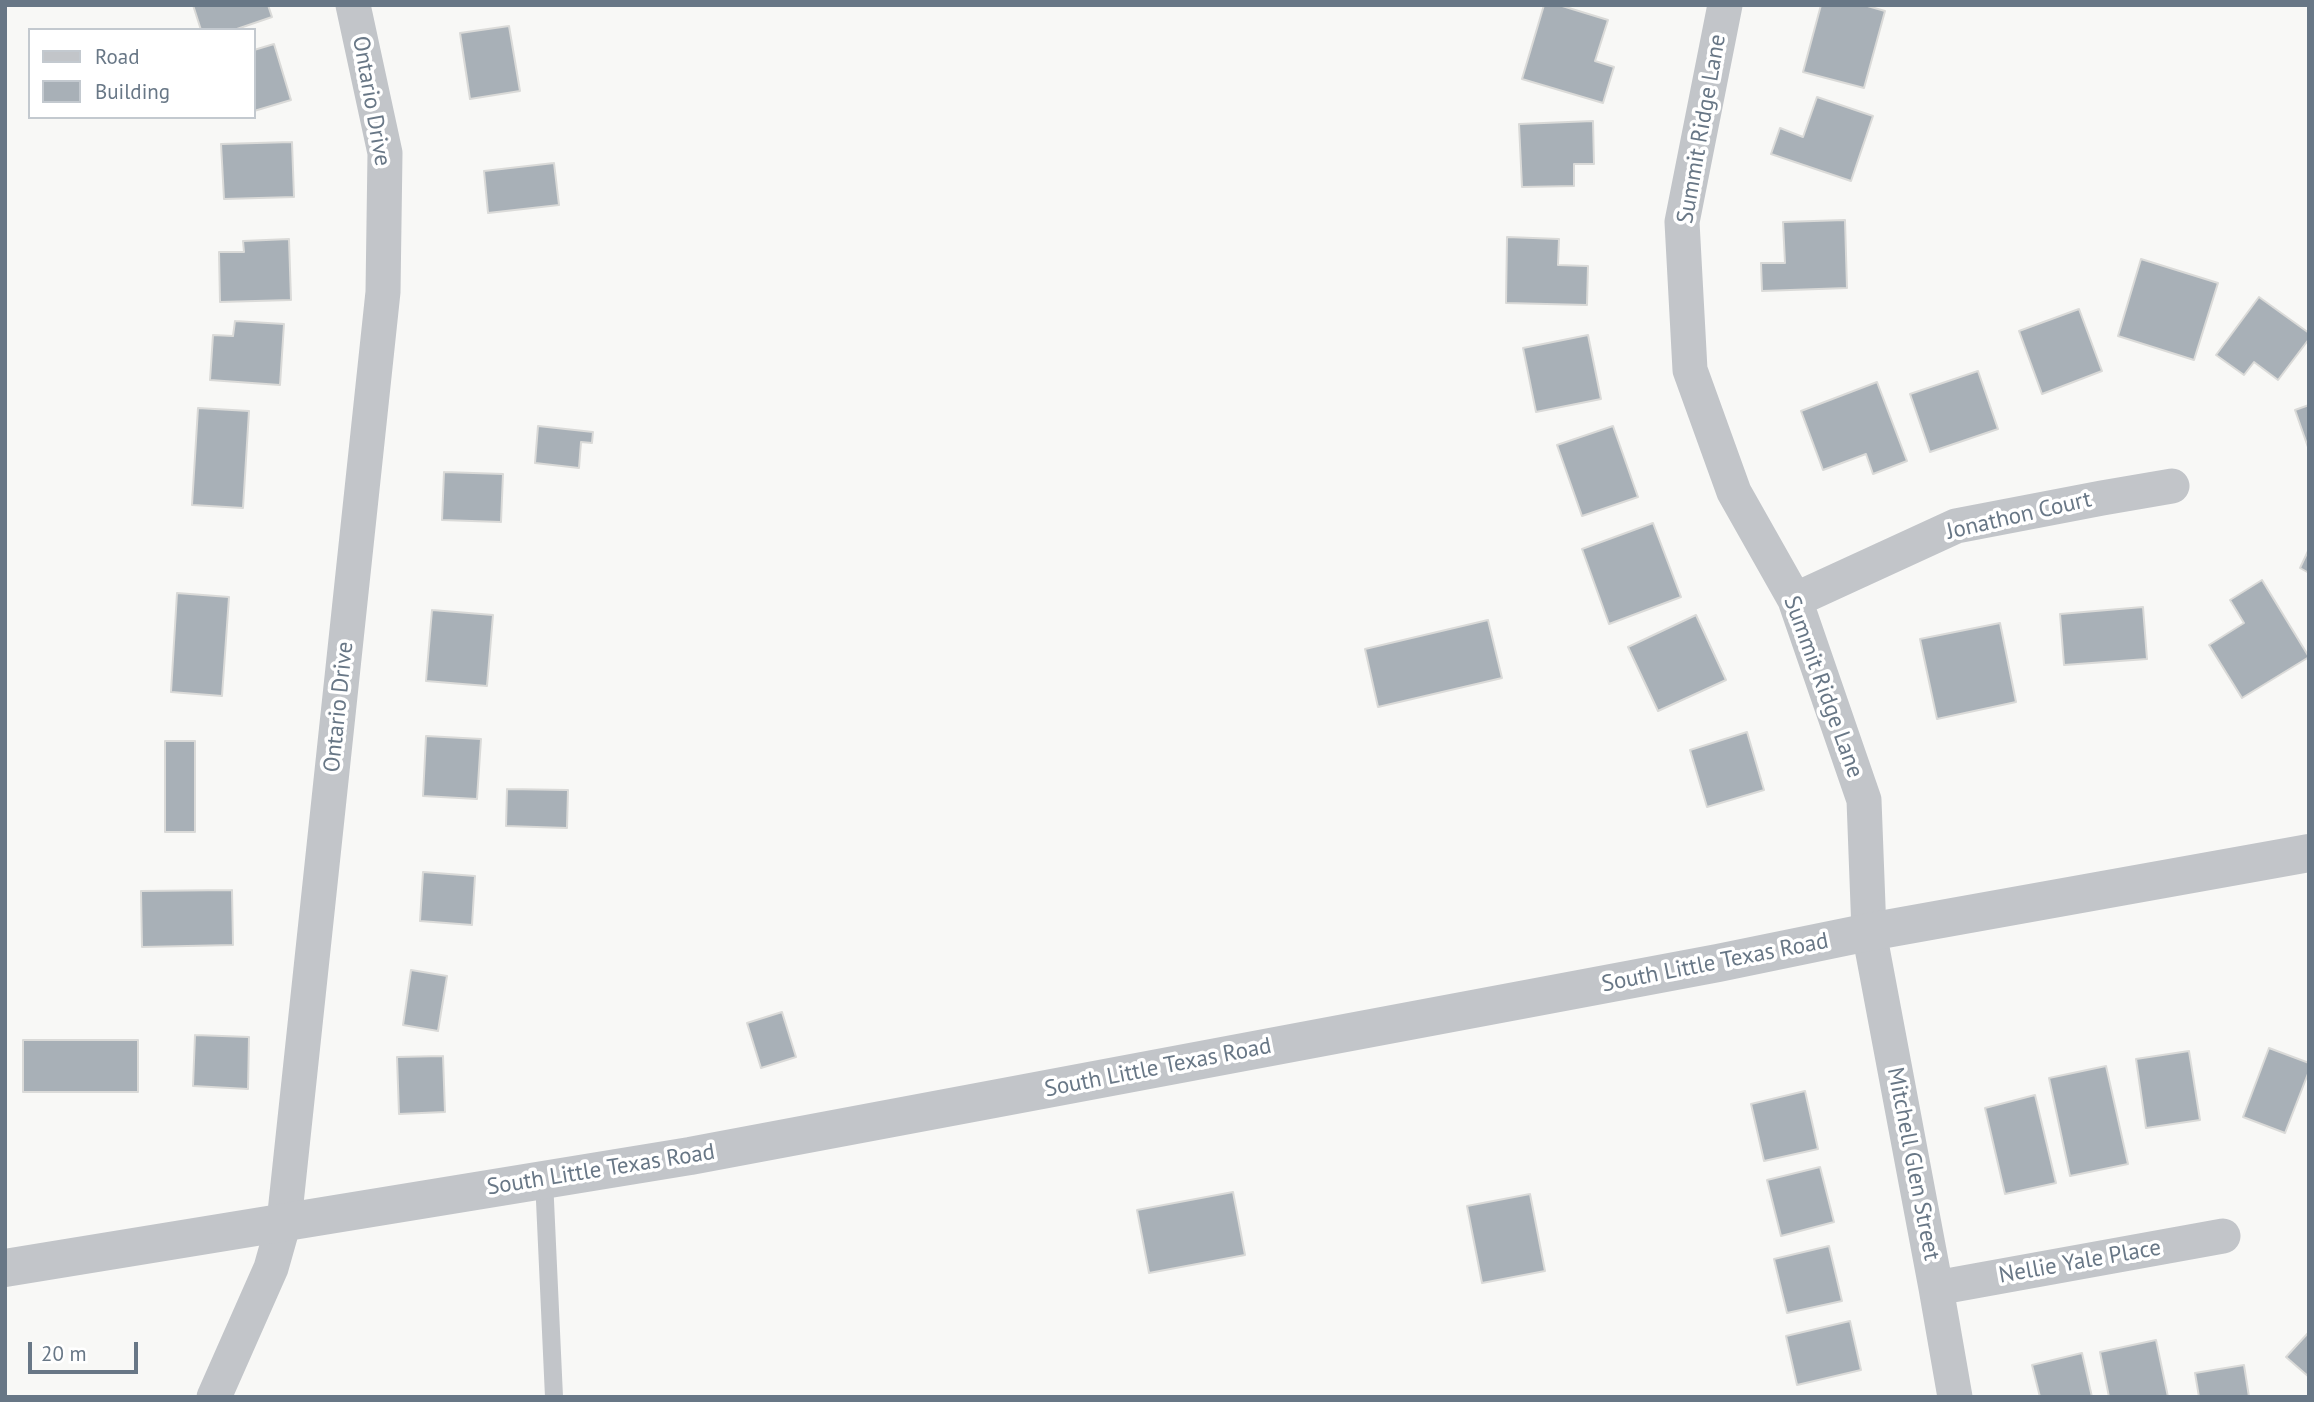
<!DOCTYPE html>
<style>
body{margin:0}
#map{position:relative;width:2314px;height:1402px;overflow:hidden;background:#f8f8f6;font-family:"PT Sans",sans-serif}
canvas{display:block}
.frame{position:absolute;inset:0;border:7px solid #687786;pointer-events:none}
.legend{position:absolute;left:28px;top:28px;width:228px;height:91px;box-sizing:border-box;background:#fff;border:2px solid #c3c9cf;margin:0;padding:9px 12px;list-style:none;font-size:21px;color:#687786}
.legend li{display:flex;align-items:center;gap:14px;height:35px}
.legend b{width:35px;border:2px solid #c3c9cf}
.scale{position:absolute;left:28px;top:1342px;width:110px;height:32px;box-sizing:border-box;border:4px solid #687786;border-top:0;padding-left:9px;font-size:21px;line-height:24px;white-space:nowrap;color:#687786;-webkit-text-stroke:5px #fff;paint-order:stroke}
</style>
<div id="map">
<canvas width="2314" height="1402"></canvas>
<div class="frame"></div>
<ul class="legend">
<li><b style="height:9px;background:#c2c5c9"></b>Road</li>
<li><b style="height:19px;background:#a8b0b7"></b>Building</li>
</ul>
<div class="scale">20 m</div>
</div>
<script>
const context = document.querySelector('canvas').getContext('2d');
context.lineJoin = 'round';
function fill(path, color) {
  context.fillStyle = color;
  context.fill(path, 'evenodd');
}
function toPath(rows) {
  const path = new Path2D();
  for (const r of rows) {
    path.moveTo(r[0], r[1]);
    for (let i = 2; i < r.length; i += 2) path.lineTo(r[i], r[i + 1]);
  }
  return path;
}
function stroke(path, color, width, dash) {
  context.strokeStyle = color;
  context.lineWidth = width;
  context.lineCap = dash ? 'butt' : 'round';
  context.setLineDash(dash || []);
  context.stroke(path);
}
function label(font, color, halo, rows, align = 'center') {
  context.font = font + ' "PT Sans",sans-serif';
  context.lineWidth = 7;
  context.setLineDash([]);
  context.textBaseline = 'middle';
  context.strokeStyle = halo;
  context.fillStyle = color;
  for (const [text, x, y, turn = 0] of rows) {
    context.save();
    context.translate(x, y);
    context.rotate((+turn || 0) * Math.PI / 180);
    context.textAlign = isNaN(turn) ? turn : align;
    if (halo) context.strokeText(text, 0, 0);
    context.fillText(text, 0, 0);
    context.restore();
  }
}
const building = toPath([
 [193,5,268,5,272,17,234,30,201,30,193,5],
 [1544,5,1559,5,1608,20,1595,61,1614,67,1603,103,1522,79,1544,5],
 [1821,5,1864,5,1885,11,1864,88,1803,72,1821,5],
 [509,26,520,91,470,99,460,33,509,26],
 [274,44,291,100,254,111,254,50,274,44],
 [1817,97,1873,116,1851,181,1771,154,1780,128,1803,137,1817,97],
 [1593,121,1594,164,1574,164,1574,186,1522,187,1519,124,1593,121],
 [292,142,294,197,224,199,221,144,292,142],
 [554,163,559,205,488,213,484,171,554,163],
 [1845,220,1847,288,1762,291,1761,263,1785,263,1783,222,1845,220],
 [1507,237,1559,239,1558,265,1588,266,1587,305,1506,303,1507,237],
 [289,239,291,300,220,302,219,252,244,252,243,241,289,239],
 [2141,259,2218,283,2194,360,2118,336,2141,259],
 [2259,297,2309,333,2309,339,2278,380,2254,362,2244,375,2216,355,2259,297],
 [2079,309,2102,371,2042,394,2019,331,2079,309],
 [235,321,284,324,280,385,210,380,213,335,233,336,235,321],
 [1588,335,1601,399,1536,412,1523,348,1588,335],
 [1978,371,1998,429,1930,452,1910,394,1978,371],
 [1877,382,1907,461,1873,474,1866,454,1823,470,1801,411,1877,382],
 [2309,405,2309,450,2295,410,2309,405],
 [198,408,249,411,243,508,192,505,198,408],
 [538,426,593,432,592,443,581,442,579,468,535,463,538,426],
 [1613,426,1638,497,1582,516,1557,445,1613,426],
 [444,472,503,474,501,522,442,520,444,472],
 [1653,523,1681,597,1609,624,1582,549,1653,523],
 [2309,549,2309,573,2300,568,2309,549],
 [2262,580,2309,657,2242,698,2209,645,2244,623,2230,600,2262,580],
 [177,593,229,597,222,696,171,692,177,593],
 [2143,607,2147,659,2064,665,2060,614,2143,607],
 [432,610,493,615,487,686,426,681,432,610],
 [1696,615,1726,680,1658,711,1628,647,1696,615],
 [1488,620,1502,678,1378,707,1365,649,1488,620],
 [2000,623,2016,702,1937,719,1920,639,2000,623],
 [1747,732,1764,790,1707,807,1690,750,1747,732],
 [426,736,481,739,477,799,423,796,426,736],
 [165,741,195,741,195,832,165,832,165,741],
 [507,789,568,790,567,828,506,826,507,789],
 [423,872,475,876,472,925,420,921,423,872],
 [232,890,233,945,142,947,141,891,232,890],
 [411,970,447,976,438,1031,403,1025,411,970],
 [782,1012,796,1057,761,1068,747,1023,782,1012],
 [195,1035,249,1037,248,1089,193,1086,195,1035],
 [23,1040,138,1040,138,1092,23,1092,23,1040],
 [2269,1048,2309,1063,2309,1071,2285,1133,2243,1117,2269,1048],
 [2189,1051,2200,1120,2146,1128,2136,1059,2189,1051],
 [443,1056,445,1112,399,1114,397,1057,443,1056],
 [2106,1066,2128,1164,2070,1176,2049,1078,2106,1066],
 [1805,1091,1818,1149,1764,1161,1751,1104,1805,1091],
 [2035,1095,2056,1183,2005,1194,1985,1108,2035,1095],
 [1820,1167,1834,1222,1781,1236,1767,1180,1820,1167],
 [1233,1192,1245,1255,1149,1273,1137,1210,1233,1192],
 [1530,1194,1545,1271,1482,1283,1467,1206,1530,1194],
 [1829,1246,1842,1301,1787,1313,1774,1259,1829,1246],
 [1850,1321,1861,1370,1797,1385,1786,1336,1850,1321],
 [2309,1332,2309,1377,2286,1357,2309,1332],
 [2156,1340,2168,1397,2109,1397,2100,1352,2156,1340],
 [2082,1353,2092,1397,2040,1397,2032,1365,2082,1353],
 [2244,1365,2249,1397,2199,1397,2195,1373,2244,1365]
]);
const service = toPath([
 [544,1179,554,1397]
]);
const minor = toPath([
 [1725,5,1682,222,1690,370,1734,492,1795,600,1864,800,1869,932,1936,1288,1955,1397],
 [1795,600,1956,526,2102,498,2172,486],
 [1936,1288,2223,1236],
 [214,1397,271,1268,284,1222,383,292,385,153,353,5]
]);
const tertiary = toPath([
 [5,1268,690,1156,1718,963,1869,932,2309,853]
]);
const streetNames = [
 ["Ontario Drive",371,101,80],
 ["Summit Ridge Lane",1702,129,-80],
 ["Jonathon Court",2019,516,-13],
 ["Summit Ridge Lane",1823,687,70],
 ["Ontario Drive",339,707,-84],
 ["South Little Texas Road",1715,963,-11],
 ["South Little Texas Road",1158,1068,-11],
 ["Mitchell Glen Street",1913,1164,79],
 ["South Little Texas Road",601,1170,-9],
 ["Nellie Yale Place",2080,1262,-10]
];
fill(building, '#a8b0b7');
stroke(building, '#dadad8', 2);
stroke(service, '#c2c5c9', 18);
stroke(minor, '#c2c5c9', 35);
stroke(tertiary, '#c2c5c9', 38);
label('23px', '#687786', '#fff', streetNames);
</script>
